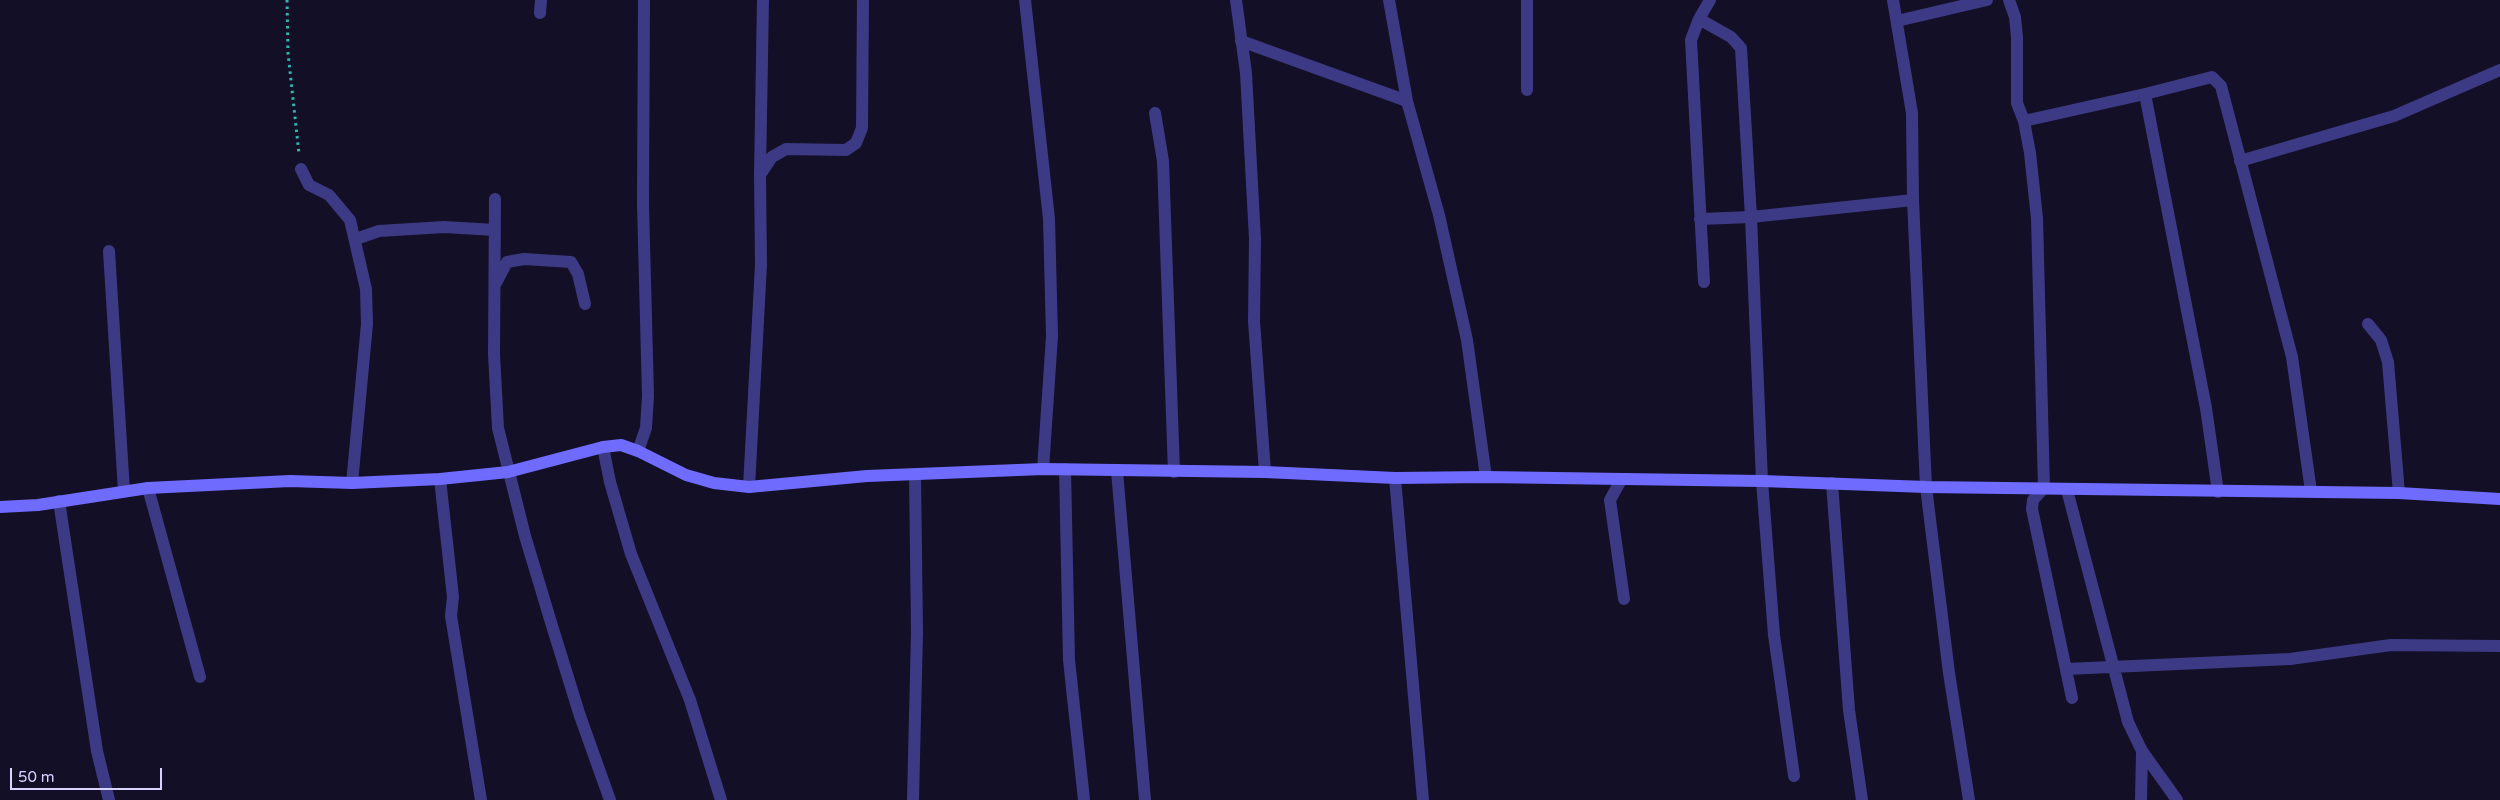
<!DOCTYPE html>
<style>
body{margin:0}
#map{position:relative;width:2500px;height:800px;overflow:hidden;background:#130f26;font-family:"Varela Round",sans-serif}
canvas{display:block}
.scale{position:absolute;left:10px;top:768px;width:152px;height:22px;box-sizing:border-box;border:2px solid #d9d4ff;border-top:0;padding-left:6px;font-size:15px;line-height:18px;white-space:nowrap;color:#d9d4ff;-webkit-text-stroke:4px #130f26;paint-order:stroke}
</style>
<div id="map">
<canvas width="2500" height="800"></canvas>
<div class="scale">50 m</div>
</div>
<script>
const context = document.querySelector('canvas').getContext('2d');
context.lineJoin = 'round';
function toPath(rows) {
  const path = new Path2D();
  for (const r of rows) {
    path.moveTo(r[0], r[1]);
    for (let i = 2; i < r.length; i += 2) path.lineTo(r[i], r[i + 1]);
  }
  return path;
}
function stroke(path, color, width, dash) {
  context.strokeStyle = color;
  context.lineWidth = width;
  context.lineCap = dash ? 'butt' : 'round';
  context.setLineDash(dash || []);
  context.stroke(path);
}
const path = toPath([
 [287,0,288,53,299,154]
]);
const street = toPath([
 [1025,0,1049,219,1052,336,1043,469],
 [1236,0,1246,73,1255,239,1254,321,1265,472],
 [1389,0,1407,101,1439,215,1467,340,1486,477],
 [1527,0,1527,90],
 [1893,0,1912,113,1913,200,1926,487,1949,673,1969,800],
 [2009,0,2015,17,2017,37,2017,103,2024,121,2030,153,2037,218,2044,488,2033,500,2032,509,2072,698],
 [540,13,541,0],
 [1699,19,1731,37,1741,48,1751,217,1762,481,1774,635,1794,776],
 [1897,21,1987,0],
 [1241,41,1407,101],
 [2145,94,2212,77,2221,86,2292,357,2311,491],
 [1155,113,1163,161,1174,472],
 [2024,121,2145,94,2206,408,2218,492],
 [2240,161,2394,116,2500,70],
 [301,169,309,185,329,195,350,220,366,289,367,324,352,483],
 [760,175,763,0],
 [495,199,494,354,498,428,525,536,553,629,580,716,610,800],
 [1700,219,1751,217,1913,200],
 [356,239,379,231,444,227,495,230],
 [109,251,124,491],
 [1704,282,1691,40,1699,19,1710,0],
 [496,283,507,262,524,259,571,262,578,274,585,304],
 [2368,324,2381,340,2388,362,2399,493],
 [603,447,610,482,631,554,690,700,721,800],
 [638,451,646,428,648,396,643,204,644,0],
 [1065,469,1069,660,1084,800],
 [1117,471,1145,800],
 [1395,478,1423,800],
 [440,479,453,597,451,616,481,800],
 [1621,480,1610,500,1624,599],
 [1832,483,1849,710,1862,800],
 [749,487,761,265,760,175,772,157,786,149,846,150,856,143,862,128,863,0],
 [148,488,200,677],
 [2067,490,2128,722,2142,751,2177,800],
 [59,501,97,751,109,800],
 [2066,669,2290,659,2391,645,2500,646],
 [913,800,917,632,915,474],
 [2141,800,2142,751]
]);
const secondary = toPath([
 [0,507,38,505,148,488,290,481,352,483,440,479,508,472,603,447,621,445,638,451,686,475,714,483,749,487,867,476,1043,469,1265,472,1395,478,1486,477,1762,481,1926,487,2399,493,2500,499]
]);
stroke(path, '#2fb8b0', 3, [2.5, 4]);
stroke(street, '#3d3a85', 12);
stroke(secondary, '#6f6bff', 12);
</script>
